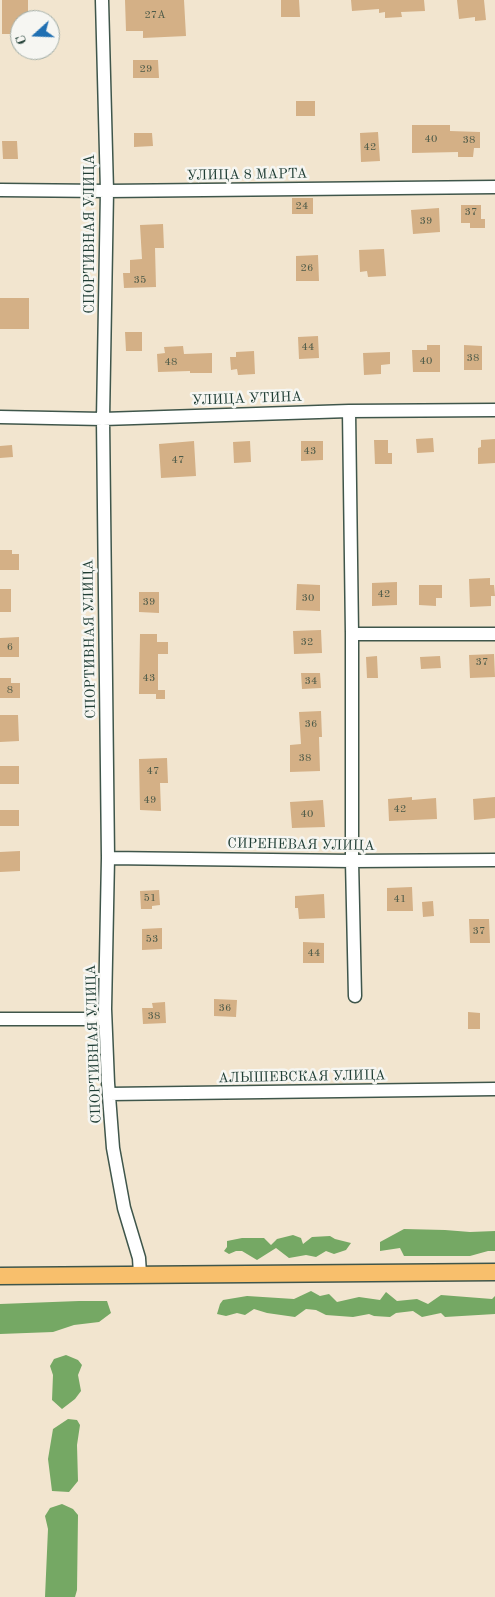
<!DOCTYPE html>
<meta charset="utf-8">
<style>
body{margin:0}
#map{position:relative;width:495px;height:1597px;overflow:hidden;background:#f2e5cf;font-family:"Old Standard TT",serif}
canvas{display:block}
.north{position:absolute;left:10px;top:10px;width:50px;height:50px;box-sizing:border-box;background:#f6f6f2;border:1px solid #a0aca6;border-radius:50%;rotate:250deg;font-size:14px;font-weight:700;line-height:20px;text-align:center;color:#1f3d34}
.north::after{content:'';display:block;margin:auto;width:18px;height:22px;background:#1f6fb2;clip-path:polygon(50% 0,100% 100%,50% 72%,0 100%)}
</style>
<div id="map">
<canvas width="495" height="1597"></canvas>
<div class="north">С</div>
</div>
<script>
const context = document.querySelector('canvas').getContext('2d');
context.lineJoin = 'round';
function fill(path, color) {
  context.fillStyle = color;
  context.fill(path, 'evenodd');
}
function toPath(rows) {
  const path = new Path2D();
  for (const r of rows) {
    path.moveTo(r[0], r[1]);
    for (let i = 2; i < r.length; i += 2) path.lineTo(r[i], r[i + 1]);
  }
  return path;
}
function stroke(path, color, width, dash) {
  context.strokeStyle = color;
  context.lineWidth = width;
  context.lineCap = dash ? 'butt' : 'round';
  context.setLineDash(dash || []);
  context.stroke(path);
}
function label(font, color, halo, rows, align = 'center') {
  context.font = font + ' "Old Standard TT",serif';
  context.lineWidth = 5;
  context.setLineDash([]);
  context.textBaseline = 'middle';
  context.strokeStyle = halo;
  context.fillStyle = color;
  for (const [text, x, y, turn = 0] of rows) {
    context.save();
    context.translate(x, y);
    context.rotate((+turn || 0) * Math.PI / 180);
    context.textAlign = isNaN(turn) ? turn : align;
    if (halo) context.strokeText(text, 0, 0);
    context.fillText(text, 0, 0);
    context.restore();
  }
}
const forest = toPath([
 [404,1229,445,1230,470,1232,495,1231,495,1251,488,1251,470,1256,404,1256,400,1248,380,1251,380,1242],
 [293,1235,301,1238,303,1244,312,1237,330,1236,335,1239,351,1243,346,1250,334,1254,326,1251,316,1257,306,1255,289,1258,276,1248,257,1260,242,1251,236,1251,229,1254,224,1251,227,1247,227,1241,242,1238,264,1238,271,1245,277,1239],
 [311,1291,320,1296,329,1294,337,1302,359,1297,380,1300,386,1292,397,1301,417,1299,428,1304,441,1295,492,1299,495,1296,495,1314,445,1317,441,1313,422,1317,413,1311,396,1313,390,1317,374,1316,369,1314,353,1317,326,1315,316,1310,306,1309,295,1317,267,1313,254,1309,245,1315,237,1313,226,1316,217,1314,220,1304,223,1300,247,1296,294,1299],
 [79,1301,107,1301,111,1313,99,1322,74,1325,53,1332,0,1334,0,1304],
 [66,1355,78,1360,82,1365,78,1375,81,1391,75,1399,62,1409,52,1400,53,1375,50,1366,54,1359],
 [68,1419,77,1420,80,1425,77,1445,78,1481,69,1492,52,1491,48,1459,53,1429],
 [62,1504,73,1509,78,1515,77,1590,75,1597,45,1597,48,1529,45,1516,50,1508]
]);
const building = toPath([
 [2,0,28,0,28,20,20,20,20,34,2,34],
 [125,0,184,0,186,36,143,38,143,31,126,31],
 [281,0,299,0,300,17,281,17],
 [351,0,424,0,425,11,401,12,402,17,385,18,385,12,379,13,379,9,352,11],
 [457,0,484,0,486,20,475,21,475,17,459,19],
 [133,60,158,60,159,78,133,78],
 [296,101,315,101,315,116,296,116],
 [412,125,450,125,450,131,480,132,480,148,474,148,473,157,458,157,458,152,412,153],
 [378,132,380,161,361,162,360,133],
 [134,133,152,133,153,146,134,147],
 [2,141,17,141,18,159,3,159],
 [292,198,313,198,313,214,292,214],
 [461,205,481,205,481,219,485,219,485,228,470,228,470,223,461,223],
 [439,208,440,232,413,234,411,210],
 [163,224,164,248,155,248,156,287,124,288,123,273,130,273,130,260,142,259,140,225],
 [384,249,386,276,368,277,367,271,360,272,359,250],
 [318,255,319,281,296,281,296,256],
 [0,298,29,298,29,329,0,329],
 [125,332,142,332,142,351,126,351],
 [318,336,319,358,299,359,298,337],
 [427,345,440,345,440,372,413,372,412,350,427,350],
 [464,345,482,346,482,370,464,370],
 [183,346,184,354,212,353,212,373,190,373,190,371,158,372,157,354,165,353,164,347],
 [254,351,255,374,238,375,237,369,231,370,230,357,236,357,236,352],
 [390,352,390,364,381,365,381,374,364,375,363,353],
 [433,438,434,452,417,453,416,439],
 [495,439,495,463,478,464,478,448,481,447,481,440],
 [374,440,388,440,388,453,392,453,392,464,375,464],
 [194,441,196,476,161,478,159,444],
 [250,441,251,462,234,463,233,442],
 [301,441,323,441,323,460,301,461],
 [12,445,13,457,0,458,0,446],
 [0,550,12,550,12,554,19,554,19,570,0,570],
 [490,578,490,585,494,585,495,596,491,596,491,606,470,607,469,579],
 [397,582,397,605,372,606,372,583],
 [297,584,320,585,320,611,296,610],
 [419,585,442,585,442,598,436,598,436,606,419,605],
 [0,589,11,589,11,612,0,612],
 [139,592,159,592,159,613,139,612],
 [321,630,322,653,294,654,293,631],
 [140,634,157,634,157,642,168,642,168,654,158,654,158,690,165,690,165,699,156,699,156,694,139,694],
 [19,637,19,657,0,657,0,638],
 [494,654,495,677,470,678,469,655],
 [377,656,378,678,367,678,366,657],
 [440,656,441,668,421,669,420,657],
 [301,673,320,673,321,688,302,689],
 [0,678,11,678,11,683,20,683,20,698,0,698],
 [321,711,322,737,319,737,320,771,290,772,290,745,301,744,299,712],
 [0,715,18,715,19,741,0,742],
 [167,758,168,783,160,783,161,811,140,810,139,759],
 [0,766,19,766,19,784,0,784],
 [412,797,412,800,436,798,437,819,389,821,388,799],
 [495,797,495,818,474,820,473,799],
 [323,800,325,827,292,828,290,802],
 [0,810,19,810,19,826,0,826],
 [20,851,20,871,0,872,0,852],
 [412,887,413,911,387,911,387,888],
 [159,890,160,905,152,906,152,909,141,909,140,891],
 [324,894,325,918,299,919,298,908,295,908,295,896],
 [433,901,434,916,423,917,422,902],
 [469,919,489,919,490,943,470,943],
 [162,928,162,949,142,950,142,929],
 [303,942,324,943,324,963,303,963],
 [214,999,237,1000,236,1017,214,1016],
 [165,1002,166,1023,143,1024,142,1008,153,1008,152,1003],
 [468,1012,480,1013,480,1029,468,1029]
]);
const minor = toPath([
 [102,0,107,191,103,419,108,858,105,1009,108,1083,113,1148,124,1208,139,1258,140,1274],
 [0,190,107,191,495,187],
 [349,411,352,634,352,861,355,996],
 [0,417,103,419,349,411,495,410],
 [352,634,495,634],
 [108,858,352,861,495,860],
 [0,1019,105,1019],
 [109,1094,495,1089]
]);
const major = toPath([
 [0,1276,495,1272]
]);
const numberNames = [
 ["27А",155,15],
 ["29",146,69],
 ["40",431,139],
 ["38",469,140],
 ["42",370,147],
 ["24",302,206],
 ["37",471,212],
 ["39",426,221],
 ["26",307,268],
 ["35",140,280],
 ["44",308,347],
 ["38",473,358],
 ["40",426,361],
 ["48",171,362],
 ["43",310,451],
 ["47",178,460],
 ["42",384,594],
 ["30",308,598],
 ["39",149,602],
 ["32",307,642],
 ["6",10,647],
 ["37",482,662],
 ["43",149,678],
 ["34",311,681],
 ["8",10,690],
 ["36",311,724],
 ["38",305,758],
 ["47",153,771],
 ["49",150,800],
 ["42",400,809],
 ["40",307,814],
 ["51",150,898],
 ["41",400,899],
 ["37",479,931],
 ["53",152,939],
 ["44",314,953],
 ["36",225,1008],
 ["38",154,1016]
];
const streetNames = [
 ["УЛИЦА 8 МАРТА",247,175,-1],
 ["СПОРТИВНАЯ УЛИЦА",90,234,-90],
 ["УЛИЦА УТИНА",247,399,-2],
 ["СПОРТИВНАЯ УЛИЦА",90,639,-91],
 ["СИРЕНЕВАЯ УЛИЦА",301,845,1],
 ["СПОРТИВНАЯ УЛИЦА",94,1044,-92],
 ["АЛЫШЕВСКАЯ УЛИЦА",302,1077,-1]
];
fill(forest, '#75a864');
fill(building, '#d4b086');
stroke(minor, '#3f564b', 15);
stroke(major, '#3f564b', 19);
stroke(minor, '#fff', 12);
stroke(major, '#f8bf6c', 16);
label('11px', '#4c5a48', null, numberNames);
label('14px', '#1f3d34', '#f6f6f2', streetNames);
</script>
